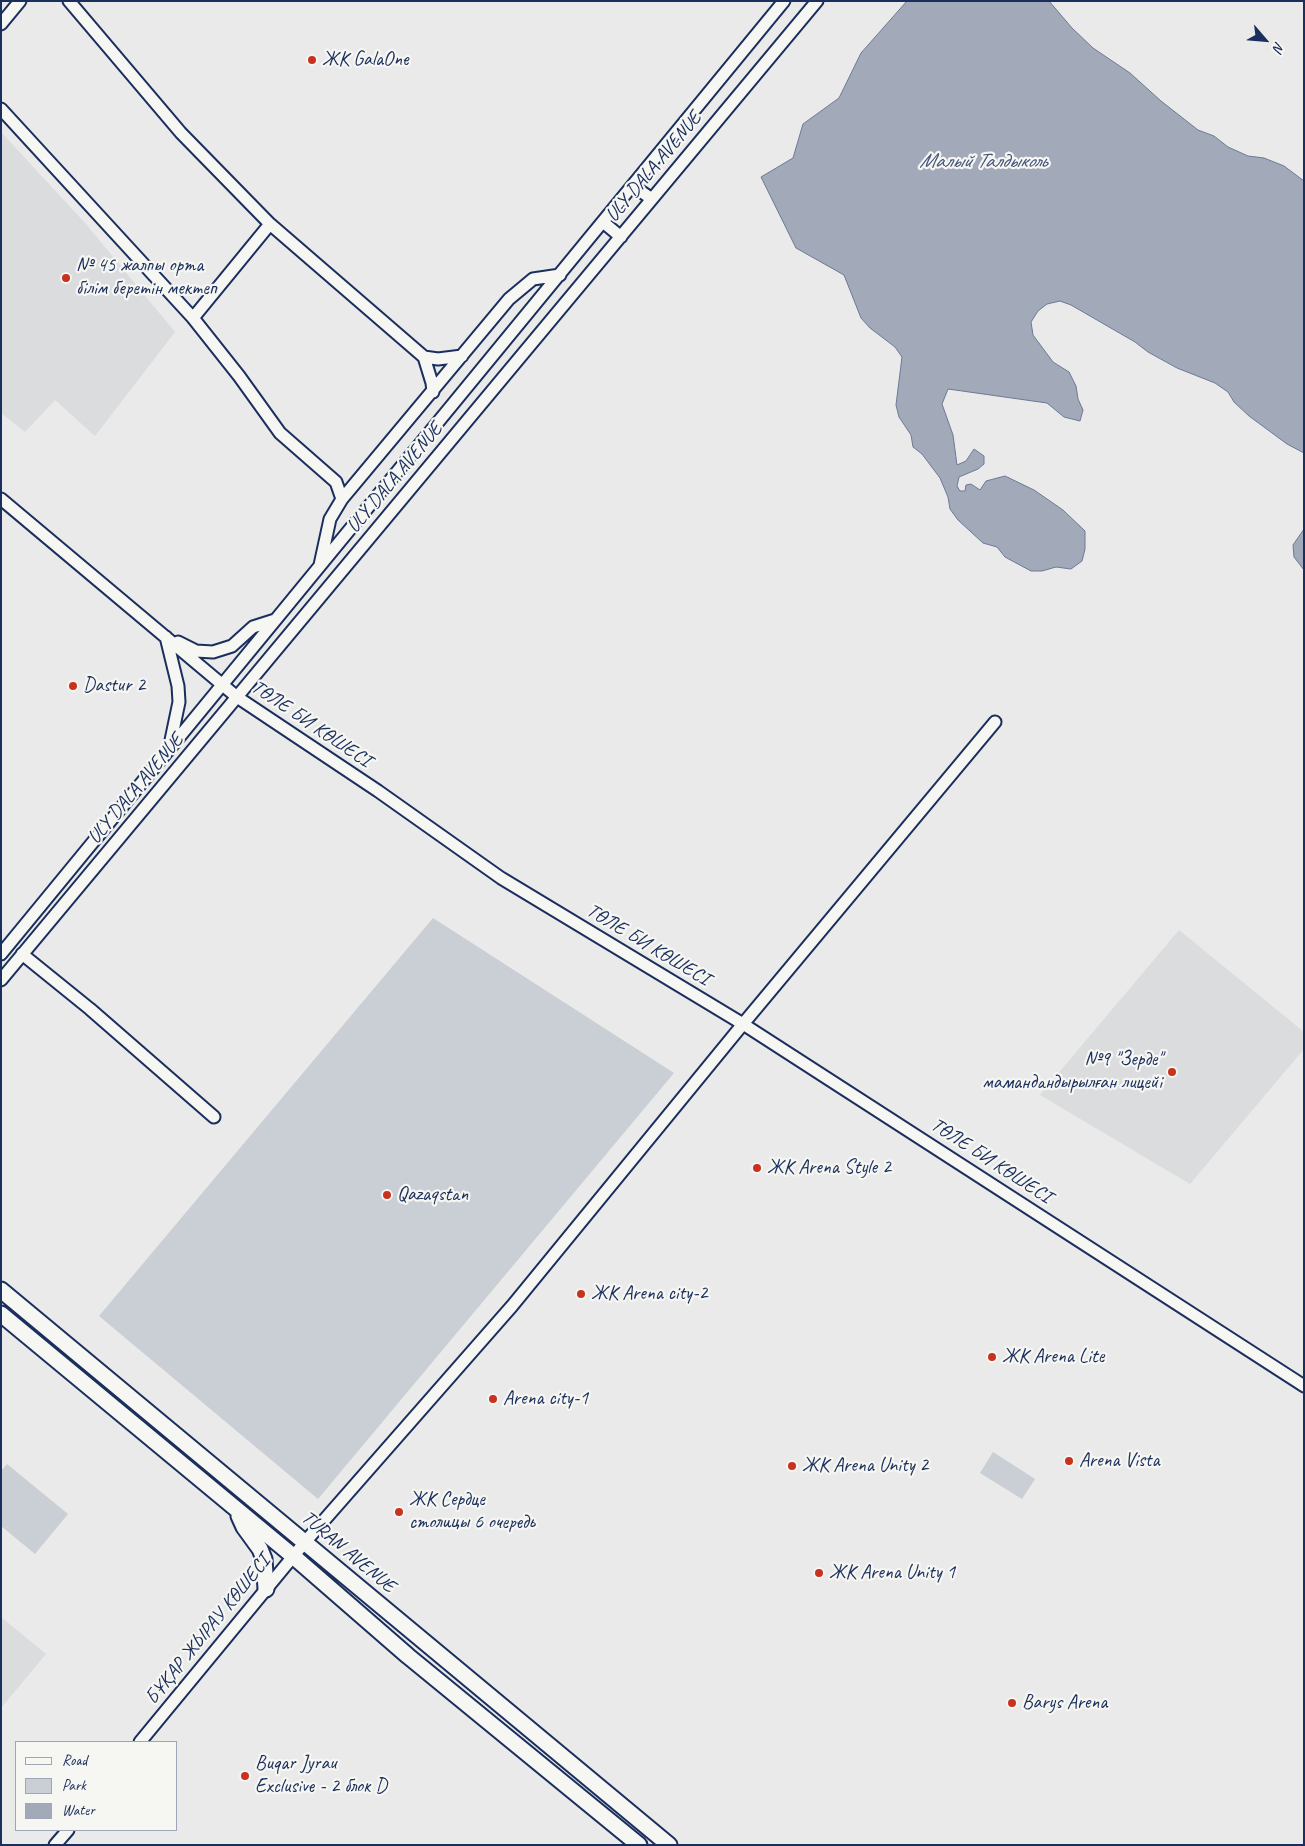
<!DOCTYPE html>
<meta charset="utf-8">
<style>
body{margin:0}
#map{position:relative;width:1305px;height:1846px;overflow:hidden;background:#e9eae9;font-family:Caveat,sans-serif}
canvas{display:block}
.frame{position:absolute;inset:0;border:2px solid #1b2f5e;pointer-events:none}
.legend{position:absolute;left:15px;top:1741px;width:162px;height:90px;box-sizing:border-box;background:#f6f6f2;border:1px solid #9ea6b7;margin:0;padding:6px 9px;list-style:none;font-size:15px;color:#1b2f5e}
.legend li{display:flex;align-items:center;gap:10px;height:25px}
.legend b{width:25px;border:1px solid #9ea6b7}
.north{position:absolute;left:1240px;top:15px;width:50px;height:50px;-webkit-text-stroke:4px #f6f6f2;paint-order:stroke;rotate:117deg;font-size:14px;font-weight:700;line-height:20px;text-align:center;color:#1b2f5e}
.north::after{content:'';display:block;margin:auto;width:18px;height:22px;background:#1b2f5e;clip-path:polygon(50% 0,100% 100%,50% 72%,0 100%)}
</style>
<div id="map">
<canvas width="1305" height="1846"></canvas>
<div class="frame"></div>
<ul class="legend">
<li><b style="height:6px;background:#f6f6f2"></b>Road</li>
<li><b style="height:14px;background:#caced5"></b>Park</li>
<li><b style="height:14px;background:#a2aaba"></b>Water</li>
</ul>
<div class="north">N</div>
</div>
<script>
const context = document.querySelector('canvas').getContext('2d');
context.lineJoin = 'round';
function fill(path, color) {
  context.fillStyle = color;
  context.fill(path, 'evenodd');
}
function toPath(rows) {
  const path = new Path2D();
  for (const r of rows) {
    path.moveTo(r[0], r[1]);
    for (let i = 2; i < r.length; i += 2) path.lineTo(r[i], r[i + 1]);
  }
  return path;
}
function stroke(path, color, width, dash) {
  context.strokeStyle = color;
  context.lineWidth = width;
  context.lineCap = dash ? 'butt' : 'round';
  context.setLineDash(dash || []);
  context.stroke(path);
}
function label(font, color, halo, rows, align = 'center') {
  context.font = font + ' Caveat,sans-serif';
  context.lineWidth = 4.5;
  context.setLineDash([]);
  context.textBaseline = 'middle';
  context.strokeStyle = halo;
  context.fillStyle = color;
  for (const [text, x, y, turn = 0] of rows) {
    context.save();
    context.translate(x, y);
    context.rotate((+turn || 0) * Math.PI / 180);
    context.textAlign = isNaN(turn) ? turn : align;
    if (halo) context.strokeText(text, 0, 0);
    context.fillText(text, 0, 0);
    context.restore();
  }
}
const built = toPath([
 [1,132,86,224,175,332,95,436,55,400,25,432,1,413],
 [1179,930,1304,1032,1304,1049,1190,1184,1040,1095],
 [1,1617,46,1654,1,1708]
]);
const green = toPath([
 [433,918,674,1073,318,1499,99,1316],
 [993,1452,1035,1479,1022,1499,980,1473],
 [7,1464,68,1514,35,1554,1,1526,1,1471]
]);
const water = toPath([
 [907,1,1049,1,1072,28,1093,48,1130,73,1161,101,1198,130,1214,136,1228,147,1248,156,1264,158,1284,166,1304,181,1304,453,1287,444,1249,416,1234,402,1228,392,1215,383,1177,368,1148,352,1135,342,1071,305,1060,301,1047,304,1038,311,1031,322,1033,335,1053,362,1069,372,1076,386,1078,399,1083,410,1080,421,1064,417,1047,403,948,389,942,404,953,435,957,465,966,461,974,449,984,456,984,464,978,469,959,477,957,486,960,491,965,491,966,485,971,484,980,490,986,481,1005,476,1034,490,1063,510,1085,531,1085,549,1082,561,1071,569,1056,567,1042,571,1031,571,1005,557,997,547,983,543,958,520,950,509,948,497,940,478,922,454,913,447,911,435,899,417,896,405,902,357,895,347,870,328,861,318,844,275,796,248,761,177,793,158,803,124,839,98,861,53,907,1],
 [1304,529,1304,570,1294,557,1293,545,1304,529]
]);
const minor = toPath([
 [69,1,181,133,270,224],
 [1,24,20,1],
 [1,109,193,318,239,376,280,433,336,482,342,499,330,519,320,565],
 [633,186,652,199],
 [603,222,621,237],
 [193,318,270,224,424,357],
 [433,392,432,383,424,357,438,359,462,356],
 [1,499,237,697,378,791,501,878,743,1024,1304,1386],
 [342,499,509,299,533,279,560,275],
 [166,637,178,686,179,702,170,745],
 [178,642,196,651,213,652,232,646,253,627,275,620],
 [1,954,784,1],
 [22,954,90,1009,214,1117],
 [1,980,817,1],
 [140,1742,305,1542,512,1306,743,1024,995,722],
 [55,1845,68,1830]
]);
const major = toPath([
 [1,1290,669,1845],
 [1,1314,293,1556,408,1656,639,1845],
 [239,1516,244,1527,260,1549,264,1559,266,1589]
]);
const markers = [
 [312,60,5,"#c8321e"],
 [66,278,5,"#c8321e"],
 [73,686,5,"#c8321e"],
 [1172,1072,5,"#c8321e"],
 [757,1168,5,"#c8321e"],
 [387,1195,5,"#c8321e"],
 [581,1294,5,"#c8321e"],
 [992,1357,5,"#c8321e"],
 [493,1399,5,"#c8321e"],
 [1069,1461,5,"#c8321e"],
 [792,1466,5,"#c8321e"],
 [399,1512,5,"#c8321e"],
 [819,1573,5,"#c8321e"],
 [1012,1703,5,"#c8321e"],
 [245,1776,5,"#c8321e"]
];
const poiNames = [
 ["ЖК GalaOne",322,60],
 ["№ 45 жалпы орта",76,266],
 ["білім беретін мектеп",76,289],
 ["Dastur 2",83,686],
 ["№9 \"Зерде\"",1162,1060,"right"],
 ["мамандандырылған лицейі",1162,1083,"right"],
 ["ЖК Arena Style 2",767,1168],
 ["Qazaqstan",397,1195],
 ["ЖК Arena city-2",591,1294],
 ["ЖК Arena Lite",1002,1357],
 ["Arena city-1",503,1399],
 ["Arena Vista",1079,1461],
 ["ЖК Arena Unity 2",802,1466],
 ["ЖК Сердце",409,1500],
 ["столицы 6 очередь",409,1523],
 ["ЖК Arena Unity 1",829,1573],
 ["Barys Arena",1022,1703],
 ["Buqar Jyrau",255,1764],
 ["Exclusive - 2 блок D",255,1787]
];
const streetNames = [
 ["ULY DALA AVENUE",654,167,-50],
 ["ULY DALA AVENUE",395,478,-50],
 ["ТӨЛЕ БИ КӨШЕСІ",311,724,34],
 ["ULY DALA AVENUE",136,789,-50],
 ["ТӨЛЕ БИ КӨШЕСІ",648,945,31],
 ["ТӨЛЕ БИ КӨШЕСІ",991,1161,33],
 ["TURAN AVENUE",348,1552,40],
 ["БҰҚАР ЖЫРАУ КӨШЕСІ",208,1630,-51]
];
const waterNames = [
 ["Малый Талдыколь",983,161]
];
fill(built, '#dadcde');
fill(green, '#caced5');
fill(water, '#a2aaba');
stroke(water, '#6c7995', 1);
stroke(minor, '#1b2f5e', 15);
stroke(major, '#1b2f5e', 19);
stroke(minor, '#f6f6f2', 11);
stroke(major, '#f6f6f2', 15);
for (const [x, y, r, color] of markers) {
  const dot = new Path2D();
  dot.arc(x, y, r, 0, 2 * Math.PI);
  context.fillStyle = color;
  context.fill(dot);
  stroke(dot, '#f6f6f2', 2);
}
label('20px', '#1b2f5e', '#f6f6f2', poiNames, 'left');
label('20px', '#1b2f5e', '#f6f6f2', streetNames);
label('italic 21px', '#44547a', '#f6f6f2', waterNames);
</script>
